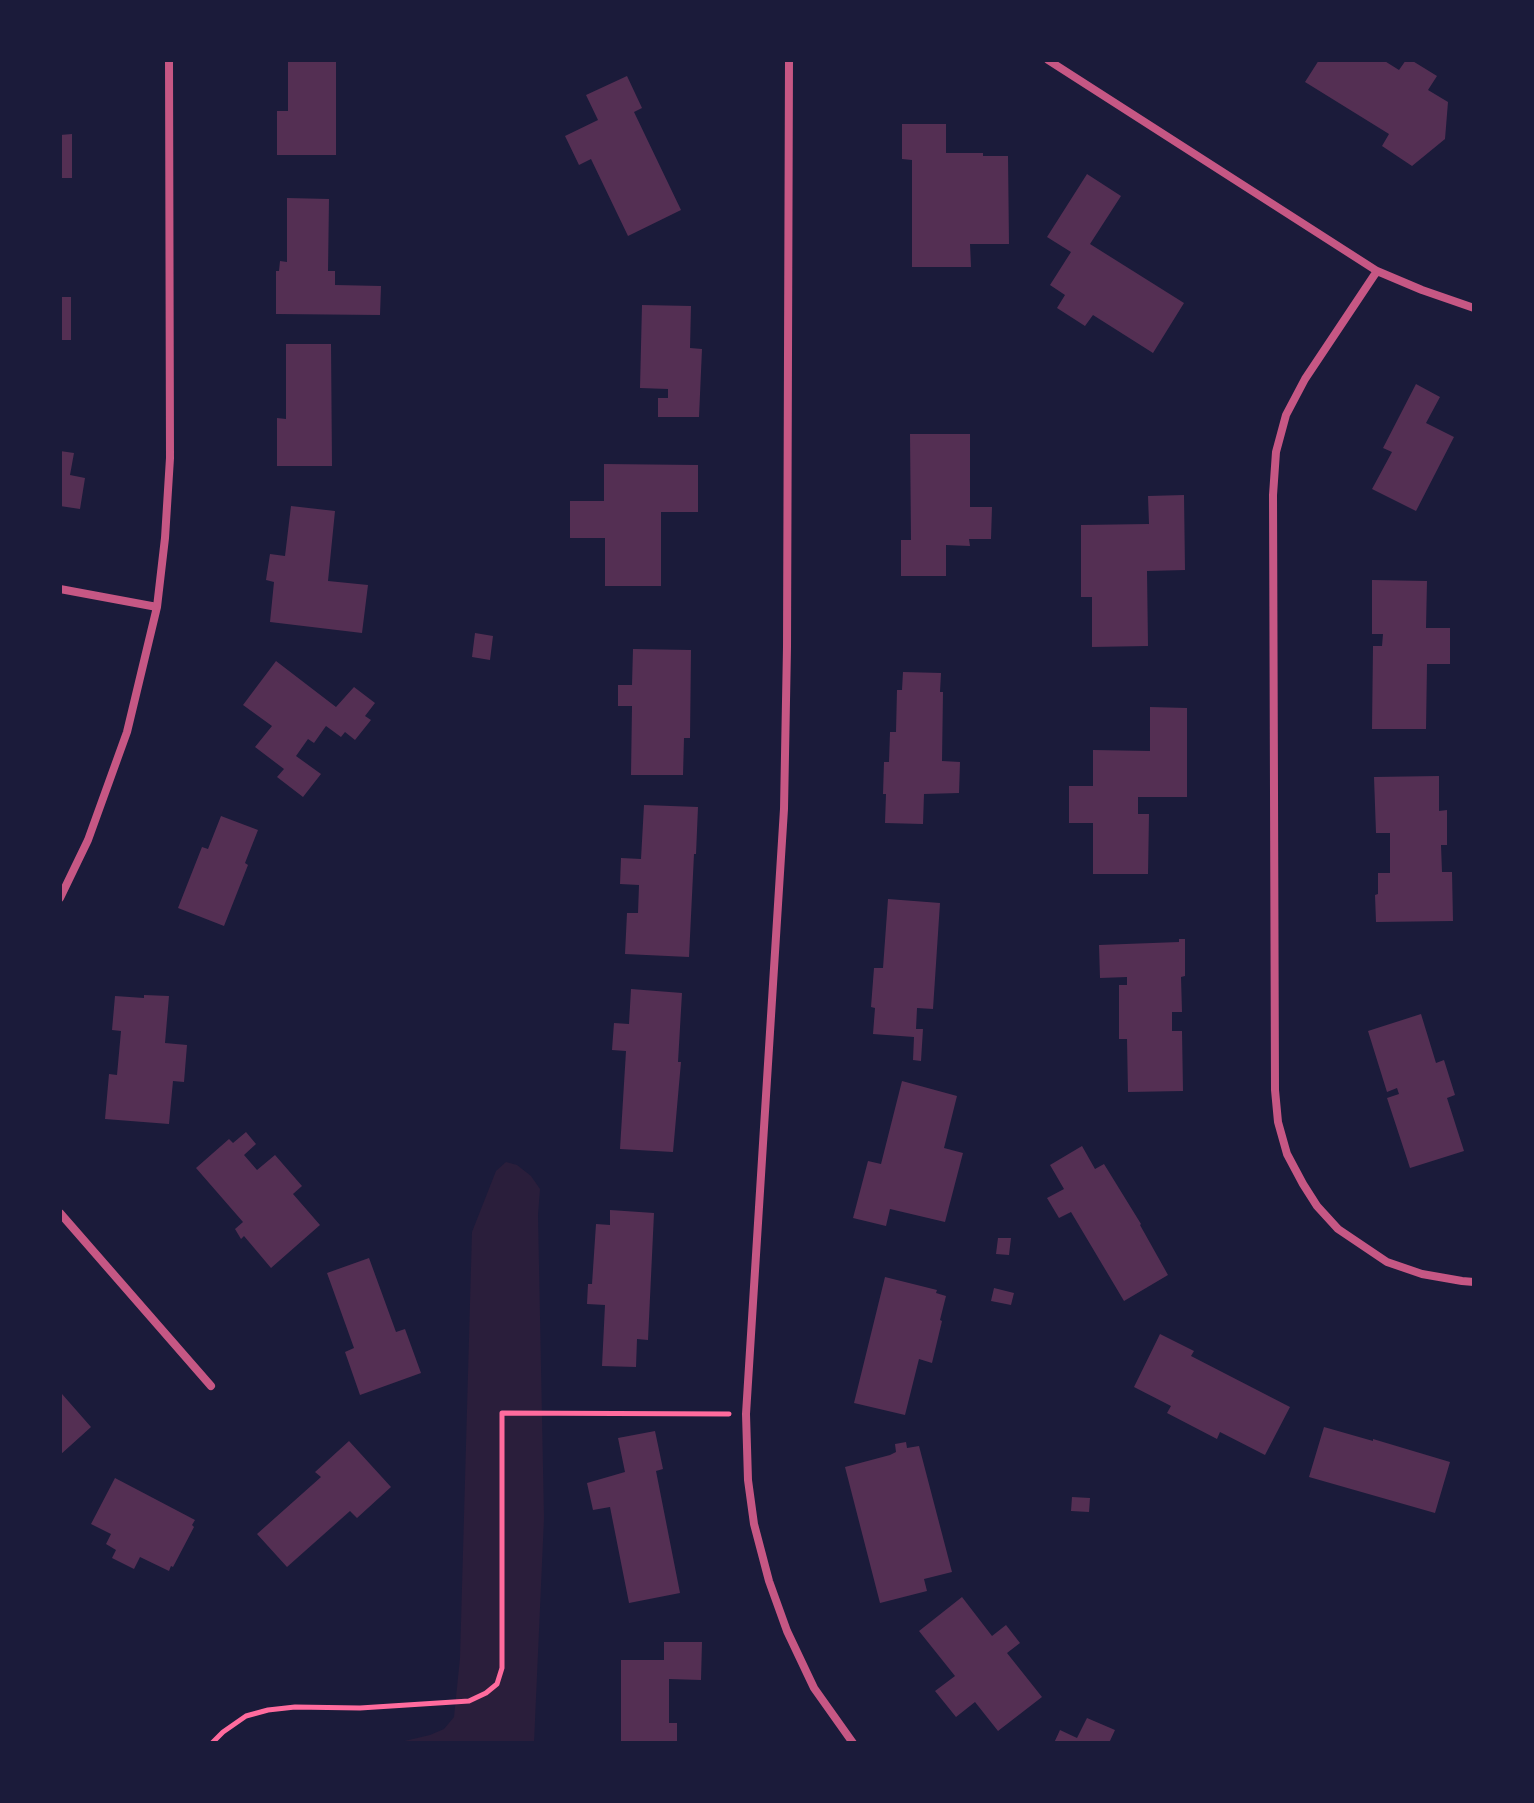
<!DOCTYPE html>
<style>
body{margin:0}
#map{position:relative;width:1534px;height:1803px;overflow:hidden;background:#1b1b3a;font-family:Rubik,sans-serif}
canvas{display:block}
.frame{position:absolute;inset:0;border:62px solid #1b1b3a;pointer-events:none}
</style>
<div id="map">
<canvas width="1534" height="1803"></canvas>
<div class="frame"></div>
</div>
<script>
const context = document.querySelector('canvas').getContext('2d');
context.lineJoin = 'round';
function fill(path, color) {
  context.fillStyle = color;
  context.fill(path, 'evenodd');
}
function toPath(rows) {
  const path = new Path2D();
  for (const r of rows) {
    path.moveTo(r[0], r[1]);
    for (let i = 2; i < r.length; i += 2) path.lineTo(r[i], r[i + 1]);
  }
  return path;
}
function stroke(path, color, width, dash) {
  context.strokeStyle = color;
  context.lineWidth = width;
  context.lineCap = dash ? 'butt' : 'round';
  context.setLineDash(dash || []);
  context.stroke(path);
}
const green = toPath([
 [506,1162,517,1165,531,1176,540,1189,538,1215,544,1518,534,1743,396,1743,430,1735,444,1729,454,1717,460,1658,472,1232,496,1171]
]);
const building = toPath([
 [1319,60,1383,60,1399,70,1406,60,1411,60,1437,76,1428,90,1448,102,1445,139,1412,166,1382,146,1389,134,1305,82],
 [288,62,336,62,336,155,277,155,277,111,288,111],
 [627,76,642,108,634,112,681,210,628,236,591,159,579,165,565,136,598,120,586,95],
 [902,124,946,124,946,153,983,153,983,156,1008,156,1009,244,970,244,971,267,912,267,912,160,902,159],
 [72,134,72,178,60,178,60,135],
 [1087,174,1121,196,1090,244,1184,303,1153,353,1093,315,1085,326,1057,308,1065,295,1050,285,1071,252,1047,237],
 [287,198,329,199,328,271,335,271,335,285,381,286,380,315,276,314,276,271,279,271,280,261,287,262],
 [60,297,71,297,71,340,60,340],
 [642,305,691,306,690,348,702,349,699,417,658,417,658,398,668,398,668,389,640,388],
 [286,344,331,344,332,466,277,466,277,418,286,419],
 [1416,384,1440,397,1426,423,1454,437,1416,511,1372,489,1392,452,1383,448],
 [910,434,970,434,970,507,992,507,991,539,969,539,970,546,946,545,946,576,901,576,901,540,911,540],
 [60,451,74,453,70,475,85,478,80,509,60,506],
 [604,464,698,465,698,512,661,512,661,586,605,586,605,538,570,538,570,501,604,501],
 [1184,495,1185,570,1147,571,1148,646,1092,647,1092,597,1081,597,1081,525,1149,524,1148,496],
 [291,506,335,511,328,581,368,585,362,633,270,622,274,582,266,580,270,554,285,556],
 [1372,580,1427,581,1426,628,1450,628,1450,664,1427,664,1426,729,1372,729,1373,646,1382,646,1383,634,1372,634],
 [475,633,493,636,490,660,472,657],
 [633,649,691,650,690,738,684,738,683,775,631,775,632,706,618,706,618,685,632,685],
 [276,661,336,707,354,687,375,703,365,716,371,720,355,740,345,732,341,737,326,726,314,743,308,739,296,756,321,774,303,797,277,777,284,769,255,747,272,726,243,705],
 [903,672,941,673,940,692,943,692,942,761,960,762,959,793,924,794,923,824,885,823,886,794,883,794,884,762,889,762,890,732,896,732,897,690,902,690],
 [1150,707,1187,708,1187,797,1138,797,1138,814,1149,814,1148,874,1093,874,1093,823,1069,823,1069,786,1093,786,1093,750,1150,751],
 [1439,776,1439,811,1447,810,1447,845,1441,845,1442,872,1452,872,1453,921,1376,922,1375,895,1378,894,1378,873,1390,873,1390,833,1376,833,1374,777],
 [644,805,698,807,696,854,694,854,689,957,625,954,627,913,638,913,639,885,620,884,621,858,641,859],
 [221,816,258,830,245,863,248,865,224,926,178,908,202,847,208,849],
 [888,899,940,903,933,1009,917,1008,916,1029,923,1029,921,1061,913,1060,914,1037,873,1034,875,1008,871,1007,874,968,883,968],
 [1179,939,1185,939,1185,976,1181,977,1182,1012,1172,1012,1172,1031,1182,1031,1183,1091,1128,1092,1127,1039,1119,1039,1119,985,1127,985,1127,977,1100,978,1099,945,1179,942],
 [631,989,682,993,678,1062,681,1062,673,1152,620,1149,626,1051,612,1050,614,1023,629,1024],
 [144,995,169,996,165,1043,187,1045,184,1082,173,1081,169,1124,105,1119,109,1074,117,1075,121,1031,112,1030,115,996,144,998],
 [1421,1014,1436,1063,1444,1060,1455,1095,1447,1098,1464,1151,1410,1168,1387,1098,1399,1094,1397,1088,1387,1092,1368,1031],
 [902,1081,957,1096,944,1148,963,1153,945,1222,890,1209,886,1226,853,1218,868,1161,881,1164],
 [246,1132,256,1144,244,1155,257,1170,275,1155,302,1186,293,1194,320,1225,271,1268,244,1236,241,1239,235,1229,243,1222,196,1168,229,1139,233,1143],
 [1082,1146,1095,1169,1104,1164,1141,1224,1140,1225,1168,1275,1124,1301,1071,1212,1059,1218,1047,1198,1064,1189,1050,1165],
 [610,1210,654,1213,648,1340,637,1339,636,1367,602,1366,605,1305,587,1304,588,1284,592,1284,596,1224,610,1225],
 [998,1238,1011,1238,1009,1255,996,1254],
 [369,1258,396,1332,405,1329,421,1373,360,1395,345,1352,354,1348,327,1273],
 [885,1277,937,1290,936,1293,946,1296,940,1320,942,1321,932,1363,919,1359,905,1415,854,1403],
 [994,1288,1014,1293,1011,1305,991,1301],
 [1160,1334,1194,1351,1191,1356,1290,1407,1265,1455,1220,1432,1217,1439,1167,1413,1171,1406,1134,1387],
 [62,1394,91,1427,60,1455,60,1395],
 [1324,1427,1373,1441,1373,1439,1450,1462,1435,1513,1309,1477],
 [655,1431,663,1469,656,1471,680,1593,629,1603,610,1507,593,1510,587,1483,625,1472,618,1438],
 [349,1441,391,1487,357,1518,350,1511,287,1567,257,1534,321,1477,315,1472],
 [906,1442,907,1448,919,1446,952,1572,924,1579,927,1591,880,1603,845,1467,890,1455,896,1452,895,1444],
 [115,1478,195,1520,192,1525,194,1527,173,1567,171,1566,169,1571,140,1557,134,1569,112,1558,116,1550,106,1544,111,1534,91,1524],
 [1072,1497,1090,1498,1089,1512,1071,1511],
 [962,1597,992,1636,1006,1625,1020,1643,1007,1653,1042,1697,998,1731,975,1702,956,1717,935,1691,955,1676,919,1631],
 [664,1642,702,1642,701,1680,669,1679,669,1723,677,1723,677,1743,621,1743,621,1660,664,1660],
 [1087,1718,1115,1730,1109,1743,1054,1743,1060,1730,1077,1738]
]);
const path = toPath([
 [212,1743,223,1732,246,1716,268,1710,295,1707,360,1708,469,1701,486,1693,497,1684,502,1668,502,1413,729,1414]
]);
const minor = toPath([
 [789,60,787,647,784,809,746,1414,748,1480,754,1524,769,1581,787,1631,814,1688,853,1743],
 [1048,60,1377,271,1422,290,1474,308],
 [1377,271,1305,379,1286,415,1276,452,1273,495,1275,1090,1278,1122,1287,1154,1303,1184,1317,1206,1338,1229,1387,1262,1422,1274,1462,1281,1474,1282],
 [60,589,157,607],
 [60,898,88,840,127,732,157,607,165,538,170,458,169,60],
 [60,1213,211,1386]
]);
fill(green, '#2a1e3b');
fill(building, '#542f53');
stroke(path, '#ff6b9d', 5);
stroke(minor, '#c65784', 8);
</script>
